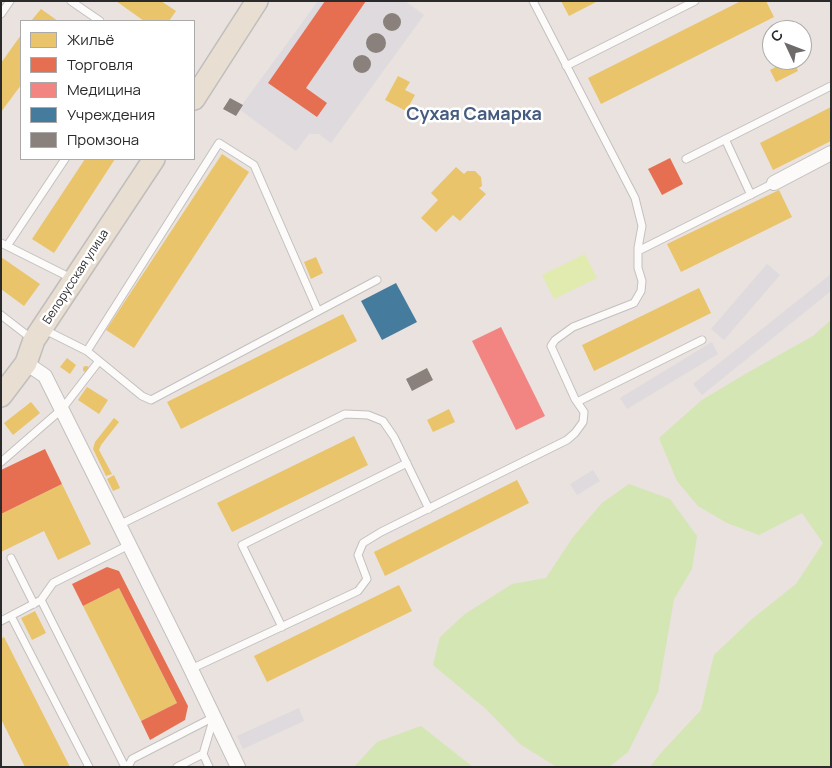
<!DOCTYPE html>
<meta charset="utf-8">
<style>
body{margin:0}
#map{position:relative;width:832px;height:768px;overflow:hidden;background:#e9e2de;font-family:Manrope,sans-serif}
canvas{display:block}
.frame{position:absolute;inset:0;border:2px solid #2a2a2a;pointer-events:none}
.legend{position:absolute;left:20px;top:20px;width:175px;height:140px;box-sizing:border-box;background:#fff;border:1px solid #aaa;margin:0;padding:6px 9px;list-style:none;font-size:15px;color:#2a2a2a}
.legend li{display:flex;align-items:center;gap:10px;height:25px}
.legend b{width:25px;border:1px solid #aaa}
.north{position:absolute;left:762px;top:20px;width:50px;height:50px;box-sizing:border-box;background:#fff;border:1px solid #aaa;border-radius:50%;rotate:313deg;font-size:14px;font-weight:700;line-height:20px;text-align:center;color:#2a2a2a}
.north::after{content:'';display:block;margin:auto;width:18px;height:22px;background:#6d6a69;clip-path:polygon(50% 0,100% 100%,50% 72%,0 100%)}
</style>
<div id="map">
<canvas width="832" height="768"></canvas>
<div class="frame"></div>
<ul class="legend">
<li><b style="height:14px;background:#e9c46a"></b>Жильё</li>
<li><b style="height:14px;background:#e76f51"></b>Торговля</li>
<li><b style="height:14px;background:#f28482"></b>Медицина</li>
<li><b style="height:14px;background:#457b9d"></b>Учреждения</li>
<li><b style="height:14px;background:#8a817c"></b>Промзона</li>
</ul>
<div class="north">С</div>
</div>
<script>
const context = document.querySelector('canvas').getContext('2d');
context.lineJoin = 'round';
function fill(path, color) {
  context.fillStyle = color;
  context.fill(path, 'evenodd');
}
function toPath(rows) {
  const path = new Path2D();
  for (const r of rows) {
    if (r.length === 3) {
      path.moveTo(r[0] + r[2], r[1]);
      path.arc(r[0], r[1], r[2], 0, 2 * Math.PI);
      continue;
    }
    path.moveTo(r[0], r[1]);
    for (let i = 2; i < r.length; i += 2) path.lineTo(r[i], r[i + 1]);
  }
  return path;
}
function stroke(path, color, width, dash) {
  context.strokeStyle = color;
  context.lineWidth = width;
  context.lineCap = dash ? 'butt' : 'round';
  context.setLineDash(dash || []);
  context.stroke(path);
}
function label(font, color, halo, rows, align = 'center') {
  context.font = font + ' Manrope,sans-serif';
  context.lineWidth = 5;
  context.setLineDash([]);
  context.textBaseline = 'middle';
  context.strokeStyle = halo;
  context.fillStyle = color;
  for (const [text, x, y, turn = 0] of rows) {
    context.save();
    context.translate(x, y);
    context.rotate((+turn || 0) * Math.PI / 180);
    context.textAlign = isNaN(turn) ? turn : align;
    if (halo) context.strokeText(text, 0, 0);
    context.fillText(text, 0, 0);
    context.restore();
  }
}
const industrial = toPath([
 [318,1,405,1,424,15,331,143,319,134,309,134,296,151,239,109],
 [767,264,780,275,724,340,711,329],
 [831,274,831,291,702,395,693,384],
 [712,342,718,354,627,409,620,398],
 [593,470,600,481,577,495,570,484],
 [299,708,304,721,243,749,237,736]
]);
const green = toPath([
 [831,320,831,767,650,767,660,754,701,710,714,655,752,619,796,584,823,543,802,513,759,535,727,523,698,506,677,481,659,438,702,400,747,373,813,336],
 [629,484,670,499,697,536,692,569,674,599,658,692,628,752,609,767,555,766,520,744,486,709,433,665,440,637,465,614,512,584,546,578,573,537,602,503],
 [421,726,473,767,354,767,377,742]
]);
const pitch = toPath([
 [585,254,597,278,554,299,542,275]
]);
const homes = toPath([
 [116,1,161,1,176,11,169,21,144,21],
 [561,1,598,1,569,16],
 [741,1,766,1,774,17,601,104,588,78],
 [41,9,58,21,31,21],
 [21,35,21,85,1,112,1,63],
 [789,60,793,60,798,71,776,82,770,70],
 [398,76,410,82,405,90,415,95,406,111,385,100],
 [831,107,831,141,773,170,760,143],
 [222,154,249,172,134,348,106,330],
 [85,159,115,159,54,253,32,239],
 [456,167,464,174,467,171,475,171,481,177,482,186,479,188,486,194,460,221,453,215,436,232,421,218,438,200,431,193],
 [779,190,792,217,681,272,667,244],
 [1,257,40,284,24,306,1,289],
 [316,257,323,273,311,279,304,262],
 [699,288,711,313,594,371,582,345],
 [343,314,357,341,181,429,167,402],
 [67,358,76,365,70,374,60,367],
 [86,369,3],
 [87,387,108,400,99,414,78,400],
 [31,402,40,413,13,435,4,423],
 [449,409,455,422,433,432,427,420],
 [114,418,119,422,101,445,99,450,112,474,106,476,93,449,95,442],
 [354,436,368,465,232,532,217,503],
 [114,475,120,488,113,491,107,479],
 [517,480,529,503,385,576,374,552],
 [62,484,91,544,58,560,44,531,1,552,1,514],
 [399,585,412,611,267,682,254,656],
 [119,588,177,703,141,721,83,606],
 [35,611,46,633,32,640,21,618],
 [4,637,70,767,25,767,1,719,1,639]
]);
const shops = toPath([
 [325,1,366,1,306,88,327,103,317,117,268,83],
 [670,158,683,184,662,195,648,169],
 [45,449,62,484,1,514,1,470],
 [107,567,119,571,188,706,185,720,150,740,141,721,177,703,119,588,83,606,72,584]
]);
const health = toPath([
 [501,327,545,416,516,430,472,341]
]);
const public = toPath([
 [396,283,417,322,382,340,361,301]
]);
const industry = toPath([
 [392,22,9],
 [376,43,10],
 [362,64,9],
 [230,98,243,105,236,116,223,109],
 [427,368,433,380,412,391,406,379]
]);
const lane = toPath([
 [71,1,100,21],
 [1,14,10,1],
 [566,66,695,1],
 [725,139,751,195],
 [686,159,831,86],
 [1,243,71,278],
 [7,246,65,159],
 [638,251,774,183],
 [1,315,32,339],
 [43,329,87,351,142,396,151,400,377,280],
 [87,351,219,143,254,165,318,311],
 [577,402,702,340],
 [1,462,62,409,99,361],
 [119,525,345,414,368,415,383,421,394,437,429,509],
 [11,558,34,604],
 [41,600,125,767],
 [11,616,89,767],
 [1,621,41,600,53,583,129,545],
 [282,627,242,545,407,463],
 [191,669,358,591,367,579,358,555,363,543,381,532,567,440,575,433,583,422,584,412,575,399,551,346,555,340,573,327,634,303,641,291,642,281,638,268,638,248,642,226,635,198,533,1],
 [203,754,209,767],
 [128,767,132,759,214,717],
 [177,767,203,754,213,720]
]);
const street = toPath([
 [774,183,831,153],
 [26,363,45,376,186,659,238,767]
]);
const primary = toPath([
 [194,99,257,1],
 [1,396,26,363,34,340,154,159]
]);
const streetNames = [
 ["Белорусская улица",76,277,-57]
];
const districtNames = [
 ["Сухая Самарка",474,115]
];
fill(industrial, '#dedade');
fill(green, '#d3e6b3');
fill(pitch, '#e1ebb0');
fill(homes, '#e9c46a');
fill(shops, '#e76f51');
fill(health, '#f28482');
fill(public, '#457b9d');
fill(industry, '#8a817c');
stroke(lane, '#c2c0c0', 9);
stroke(street, '#c2c0c0', 16);
stroke(primary, '#c0bebd', 24);
stroke(lane, '#fcfbfa', 7);
stroke(street, '#fcfbfa', 14);
stroke(primary, '#e8ded1', 21);
label('12px', '#2a2a2a', '#fff', streetNames);
label('bold 18px', '#455b7f', '#fff', districtNames);
</script>
